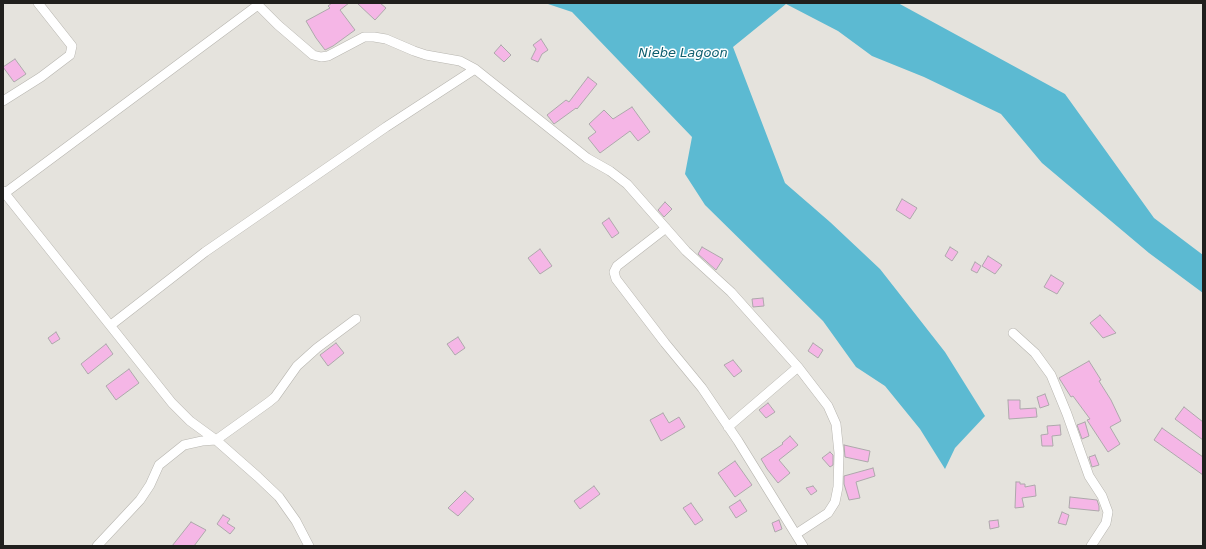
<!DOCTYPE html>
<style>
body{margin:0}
#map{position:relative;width:1206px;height:549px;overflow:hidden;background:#e5e3dd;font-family:"DejaVu Sans",sans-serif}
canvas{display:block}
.frame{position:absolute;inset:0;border:4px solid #201f1d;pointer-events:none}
</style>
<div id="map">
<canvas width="1206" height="549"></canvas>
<div class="frame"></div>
</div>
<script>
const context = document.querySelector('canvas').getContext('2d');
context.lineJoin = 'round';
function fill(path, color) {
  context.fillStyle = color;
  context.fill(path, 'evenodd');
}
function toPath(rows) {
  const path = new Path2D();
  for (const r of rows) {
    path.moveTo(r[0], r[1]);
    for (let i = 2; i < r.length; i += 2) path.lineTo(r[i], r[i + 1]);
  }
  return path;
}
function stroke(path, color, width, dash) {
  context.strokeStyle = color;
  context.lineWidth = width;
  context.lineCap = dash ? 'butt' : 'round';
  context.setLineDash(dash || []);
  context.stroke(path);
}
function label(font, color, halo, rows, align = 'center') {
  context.font = font + ' "DejaVu Sans",sans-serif';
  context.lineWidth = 3;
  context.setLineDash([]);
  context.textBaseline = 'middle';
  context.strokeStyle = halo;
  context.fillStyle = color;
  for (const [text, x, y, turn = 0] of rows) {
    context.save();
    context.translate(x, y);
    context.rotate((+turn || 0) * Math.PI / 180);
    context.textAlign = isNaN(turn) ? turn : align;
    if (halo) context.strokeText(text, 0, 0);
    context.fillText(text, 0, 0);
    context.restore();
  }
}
const water = toPath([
 [545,3,898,3,1065,94,1154,218,1203,255,1203,293,1149,253,1042,163,1001,114,924,77,872,56,838,31,786,4,733,47,785,183,830,222,880,269,945,352,985,416,955,448,945,469,920,429,885,386,856,367,823,321,705,205,685,174,692,137,572,12]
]);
const building = toPath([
 [332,3,349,3,340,10,355,30,333,46,325,50,316,38,306,21,330,8,328,6,332,3],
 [357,3,380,3,386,8,375,20,357,3],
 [541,39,548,50,542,54,538,62,531,59,536,49,533,45,541,39],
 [501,45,511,55,504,62,494,53,501,45],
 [15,59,26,74,14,82,3,67,15,59],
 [588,77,597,84,577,109,576,108,554,124,547,115,566,100,569,102,588,77],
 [632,107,650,132,638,141,630,131,600,153,588,138,596,132,589,124,604,110,613,119,632,107],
 [902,199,917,208,910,219,896,210,902,199],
 [665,202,672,209,664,217,658,210,665,202],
 [609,218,619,233,612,238,602,223,609,218],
 [702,247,723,259,716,270,698,254,702,247],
 [950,247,958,252,952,261,945,256,950,247],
 [540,249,552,266,540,274,528,258,540,249],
 [988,256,1002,265,995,274,982,266,988,256],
 [975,262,981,266,977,273,971,270,975,262],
 [1051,275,1064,283,1057,294,1044,287,1051,275],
 [763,298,764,306,753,307,752,299,763,298],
 [1100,315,1116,333,1103,338,1090,323,1100,315],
 [56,332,60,339,52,344,48,338,56,332],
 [458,337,465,348,455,355,447,344,458,337],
 [336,343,344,353,328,366,320,355,336,343],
 [813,343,823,350,818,358,808,351,813,343],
 [106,344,113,354,88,374,81,364,106,344],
 [733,360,742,371,734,377,724,365,733,360],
 [1089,361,1101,380,1099,381,1111,400,1121,421,1110,427,1120,444,1108,452,1087,420,1090,419,1073,396,1071,397,1059,378,1089,361],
 [129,369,139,383,116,400,106,386,129,369],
 [1045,394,1049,405,1040,408,1037,397,1045,394],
 [1008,400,1020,400,1020,409,1036,408,1037,417,1009,419,1008,400],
 [768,403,775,412,766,418,759,410,768,403],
 [1184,407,1203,422,1203,440,1175,419,1184,407],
 [663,413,669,423,679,417,685,427,661,441,650,420,663,413],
 [1085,422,1089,436,1082,439,1077,425,1085,422],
 [1060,425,1061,435,1052,436,1053,446,1042,446,1041,435,1048,434,1047,426,1060,425],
 [1162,428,1203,457,1203,475,1154,440,1162,428],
 [790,436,798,445,779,460,790,473,778,483,767,469,761,459,783,444,782,443,790,436],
 [844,445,870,451,868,462,845,457,844,445],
 [830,452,833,455,833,465,830,467,822,458,830,452],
 [1095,455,1099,465,1092,467,1089,457,1095,455],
 [735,461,752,485,735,497,718,473,735,461],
 [873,468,875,476,856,482,860,498,849,500,844,484,844,476,873,468],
 [1016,482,1020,482,1020,484,1025,484,1025,487,1035,485,1036,496,1022,498,1024,507,1015,508,1016,482],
 [594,486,600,494,580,509,574,501,594,486],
 [813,486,817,491,811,495,806,488,813,486],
 [465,491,474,499,458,516,448,508,465,491],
 [1070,497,1097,500,1099,506,1099,511,1069,508,1070,497],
 [740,500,747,511,736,518,729,507,740,500],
 [691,503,703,520,695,525,683,508,691,503],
 [1062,512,1069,515,1066,525,1058,523,1062,512],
 [223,515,230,519,227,523,235,528,230,534,217,524,223,515],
 [779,520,782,529,775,532,772,523,779,520],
 [998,520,999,527,990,529,989,521,998,520],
 [191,522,206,530,194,546,172,546,191,522]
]);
const minor = toPath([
 [256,3,278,25,313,55,321,57,328,56,364,37,374,37,386,39,414,51,426,55,460,61,475,69,587,158,610,171,627,184,686,251,731,292,798,367,828,406,836,424,839,453,838,487,835,502,828,513,796,534],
 [3,101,41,77,70,55,72,46,38,3],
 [3,191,172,403,190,421,216,440,258,477,279,497,296,521,309,546],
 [5,193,258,5],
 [666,228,617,266,614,272,616,279,665,343,702,388,738,441,803,546],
 [111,325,205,252,386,127,475,69],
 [1013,333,1035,353,1051,375,1067,414,1089,476,1102,496,1108,512,1106,523,1091,546],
 [728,427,798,367],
 [97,546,140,500,150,485,159,465,184,445,202,441,216,440,269,402,275,397,297,366,317,348,356,319]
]);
const waterNames = [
 ["Niebe Lagoon",683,54]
];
fill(water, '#5cbad2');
fill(building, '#f5b6e6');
stroke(building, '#ada8ab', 1);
stroke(minor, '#b7b5af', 10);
stroke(minor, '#fff', 9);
label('italic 13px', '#106070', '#fff', waterNames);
</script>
